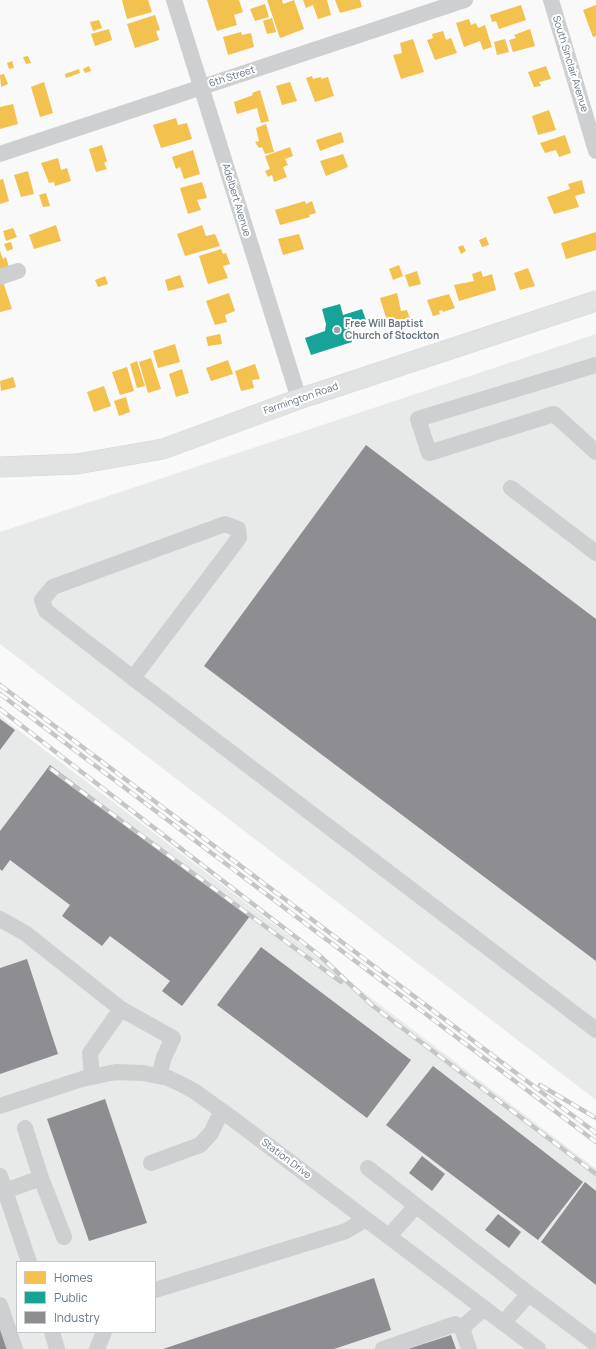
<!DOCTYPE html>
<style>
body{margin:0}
#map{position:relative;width:596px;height:1349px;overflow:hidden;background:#f9f9f9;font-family:Manrope,sans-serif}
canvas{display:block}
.legend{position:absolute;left:16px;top:1261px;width:140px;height:72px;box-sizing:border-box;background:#fff;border:1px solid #c1c8cd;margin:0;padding:5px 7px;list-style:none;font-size:12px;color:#657683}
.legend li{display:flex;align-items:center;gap:8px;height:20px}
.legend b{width:20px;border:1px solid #c1c8cd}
</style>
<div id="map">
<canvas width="596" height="1349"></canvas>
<ul class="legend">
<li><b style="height:11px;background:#f2c14e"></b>Homes</li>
<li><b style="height:11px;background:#17a398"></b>Public</li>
<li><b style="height:11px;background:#8d8d92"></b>Industry</li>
</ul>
</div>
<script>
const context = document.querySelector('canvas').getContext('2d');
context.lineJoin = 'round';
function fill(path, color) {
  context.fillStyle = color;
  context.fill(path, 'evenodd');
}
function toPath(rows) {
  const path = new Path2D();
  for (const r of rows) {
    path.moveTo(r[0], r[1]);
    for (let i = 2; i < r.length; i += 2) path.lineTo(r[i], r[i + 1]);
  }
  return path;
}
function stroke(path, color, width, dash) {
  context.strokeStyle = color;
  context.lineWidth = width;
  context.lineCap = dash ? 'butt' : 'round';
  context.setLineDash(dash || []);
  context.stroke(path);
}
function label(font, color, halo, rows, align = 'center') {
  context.font = font + ' Manrope,sans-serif';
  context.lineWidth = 4;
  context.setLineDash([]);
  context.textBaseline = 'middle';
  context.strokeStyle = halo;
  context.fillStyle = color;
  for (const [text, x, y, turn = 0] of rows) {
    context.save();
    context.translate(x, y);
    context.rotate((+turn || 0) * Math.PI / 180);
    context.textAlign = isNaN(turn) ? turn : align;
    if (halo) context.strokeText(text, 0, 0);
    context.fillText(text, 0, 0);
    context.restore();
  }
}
const built = toPath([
 [596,334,596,1100,0,644,0,532],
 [0,716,596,1169,596,1349,0,1349],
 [17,1262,155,1262,155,1332,17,1332]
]);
const homes = toPath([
 [122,0,148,0,152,12,127,19],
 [207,0,239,0,243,12,234,15,237,25,217,31],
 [267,0,282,0,283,4,294,0,304,29,280,38],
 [303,0,327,0,331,15,318,19,313,5,306,8],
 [335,0,360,0,362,7,340,13],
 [265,4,269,17,255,21,250,9],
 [521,5,526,20,499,29,496,21,492,22,490,15],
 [596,5,596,36,593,37,583,10],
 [155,15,160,30,156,31,159,40,135,48,127,24],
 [272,18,276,32,267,34,263,21],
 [469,19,471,25,476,23,478,28,485,25,492,47,483,50,480,41,464,47,456,23],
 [99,20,102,28,93,31,90,22],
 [109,29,112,40,95,46,91,34],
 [530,29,535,46,513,52,509,40,516,38,514,35],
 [443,31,446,40,451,38,457,53,435,60,427,40,433,38,432,34],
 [241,32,242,35,251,33,254,47,228,55,223,37],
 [413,39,424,72,401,79,393,55,402,53,400,43],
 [505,39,509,52,497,55,494,42],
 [28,56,31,63,26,64,23,57],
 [12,61,14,68,9,69,7,63],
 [89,66,91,71,85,73,83,69],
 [546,66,551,79,539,82,541,86,534,87,528,72],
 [79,69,80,73,66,78,65,74],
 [4,74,8,84,1,87,0,75],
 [312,76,313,79,321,77,321,79,328,77,334,96,315,102,306,78],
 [44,82,53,113,40,117,31,87],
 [290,82,297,101,282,105,276,86],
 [260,90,269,121,261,123,257,108,237,114,234,102,253,95,252,93],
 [13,104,18,124,0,129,0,107],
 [549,110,556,130,538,135,532,116],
 [176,118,178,125,187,123,192,139,161,148,153,125],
 [266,124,274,152,265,154,262,147,259,148,255,142,259,141,256,128],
 [341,132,344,142,320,151,316,140],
 [565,135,571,153,559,157,556,150,545,153,540,143],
 [102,145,107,161,104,163,107,169,96,172,89,149],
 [290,147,293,156,285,159,288,165,283,167,287,177,274,182,272,175,268,177,265,171,270,169,265,156],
 [193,150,200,174,184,179,180,167,176,169,172,157],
 [343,154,348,167,326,176,320,161],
 [58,158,61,170,67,168,71,181,55,186,54,182,49,183,41,163],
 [28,171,34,194,21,197,14,175],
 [3,179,9,201,0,204,0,180],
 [582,180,585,193,575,196,579,207,554,214,547,197,570,189,568,184],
 [202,182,207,198,197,200,201,210,188,214,180,188],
 [46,193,50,206,43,207,39,195],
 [305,201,306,204,312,201,316,213,309,215,310,217,280,225,275,210],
 [56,225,61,241,34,249,29,235],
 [202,225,206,236,215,234,220,246,185,256,177,234],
 [13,228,17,237,6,241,3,231],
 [596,232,596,250,566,259,561,243],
 [299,234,304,249,283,255,278,239],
 [486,237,489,245,482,247,479,240],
 [11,242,13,249,7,251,4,244],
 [463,245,466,251,461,254,458,247],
 [221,249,223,254,226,253,230,264,223,266,228,278,208,284,199,256],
 [0,251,3,259,6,257,10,271,0,274],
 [399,265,403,276,393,280,389,269],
 [528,268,535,286,520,290,514,273],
 [417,271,421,284,409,287,405,275],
 [481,271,483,277,492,274,496,290,459,301,454,285,474,281,472,274],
 [180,275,184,287,168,291,165,280],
 [105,276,108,284,98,287,95,280],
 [3,282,12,309,0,312,0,283],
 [229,293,235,311,225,315,227,322,215,325,206,301],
 [397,293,401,311,407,310,412,324,397,330,394,322,388,324,380,298],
 [449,294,455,308,443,312,442,310,439,311,440,314,433,316,427,300],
 [220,334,222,344,208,346,206,337],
 [175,344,180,362,158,368,153,351],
 [151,358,161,389,148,393,139,362],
 [228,360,233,374,211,381,206,368],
 [137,361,145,386,137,388,130,364],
 [255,364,260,379,252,380,254,388,241,391,235,371],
 [127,367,134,391,120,395,112,372],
 [182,369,189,393,176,397,169,374],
 [13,377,16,387,1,391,0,381],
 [104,386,111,406,94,412,87,392],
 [126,397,130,412,119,416,114,401]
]);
const public = toPath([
 [340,304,343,315,362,309,367,323,348,329,352,342,311,355,305,338,325,331,326,324,322,309]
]);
const industry = toPath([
 [366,445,596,619,596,961,204,666],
 [0,719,15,730,0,750],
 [50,765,250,916,182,1006,162,991,170,981,110,936,102,946,62,916,70,905,10,860,2,871,0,869,0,831],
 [261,947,411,1060,367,1118,217,1005],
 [27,959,58,1054,0,1074,0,968],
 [433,1066,583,1182,538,1240,386,1125],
 [105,1099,147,1223,89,1241,47,1119],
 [422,1156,445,1174,432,1191,409,1173],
 [585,1182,596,1191,596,1285,541,1242],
 [498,1214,521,1232,509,1248,485,1230],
 [374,1278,391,1330,334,1349,163,1349],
 [0,1318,11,1349,0,1349],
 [451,1335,456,1349,408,1349]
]);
const minor = toPath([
 [174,0,299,399],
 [551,0,596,151],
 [0,154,465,0],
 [0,277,18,271],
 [596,365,418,419,429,453,554,414,596,452],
 [511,488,596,553],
 [133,678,239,538,238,529,225,524,53,587,42,600,46,611,133,678,596,1030],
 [0,919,25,933,121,1009,90,1053,92,1077],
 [121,1009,173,1038,164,1057,159,1076],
 [0,1106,82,1079,116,1072,143,1073,168,1078,181,1084,194,1091,229,1116,538,1349],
 [25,1128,41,1178],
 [151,1163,200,1145,211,1133,222,1111],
 [368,1168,529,1294,503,1323],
 [0,1176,29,1262],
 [5,1191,41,1178,64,1237],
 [389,1236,416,1206],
 [155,1290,346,1231,366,1219],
 [529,1294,596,1344],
 [0,1305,15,1349],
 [462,1328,469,1349],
 [52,1332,57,1349],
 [97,1349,104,1332],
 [383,1349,455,1324,462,1328,484,1308]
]);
const major = toPath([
 [0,467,77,464,163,449,299,399,596,301]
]);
const rail = toPath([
 [0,685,596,1133],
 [0,694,596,1142],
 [0,709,319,955,373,1006,596,1174],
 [51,769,341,982],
 [540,1085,596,1118]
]);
const markers = [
 [337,330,4,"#99a4ac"]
];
const streetNames = [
 ["South Sinclair Avenue",570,64,73],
 ["6th Street",232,77,-18],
 ["Adelbert Avenue",236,200,73],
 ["Farmington Road",301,399,-19],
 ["Station Drive",286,1159,37]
];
const poiNames = [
 ["Free Will Baptist",345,324],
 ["Church of Stockton",345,336]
];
fill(built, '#e8e9e9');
fill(homes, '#f2c14e');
fill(public, '#17a398');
fill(industry, '#8d8d92');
stroke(major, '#d5d6d7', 21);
stroke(minor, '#cecfd0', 16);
stroke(major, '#e1e2e2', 20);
stroke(rail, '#c3c5c6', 4.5);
stroke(rail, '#fff', 3, [9]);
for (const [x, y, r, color] of markers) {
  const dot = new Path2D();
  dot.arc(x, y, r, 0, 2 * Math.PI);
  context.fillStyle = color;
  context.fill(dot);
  stroke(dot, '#fff', 1.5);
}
label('10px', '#657683', '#fff', streetNames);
label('bold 10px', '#657683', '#fff', poiNames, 'left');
</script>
